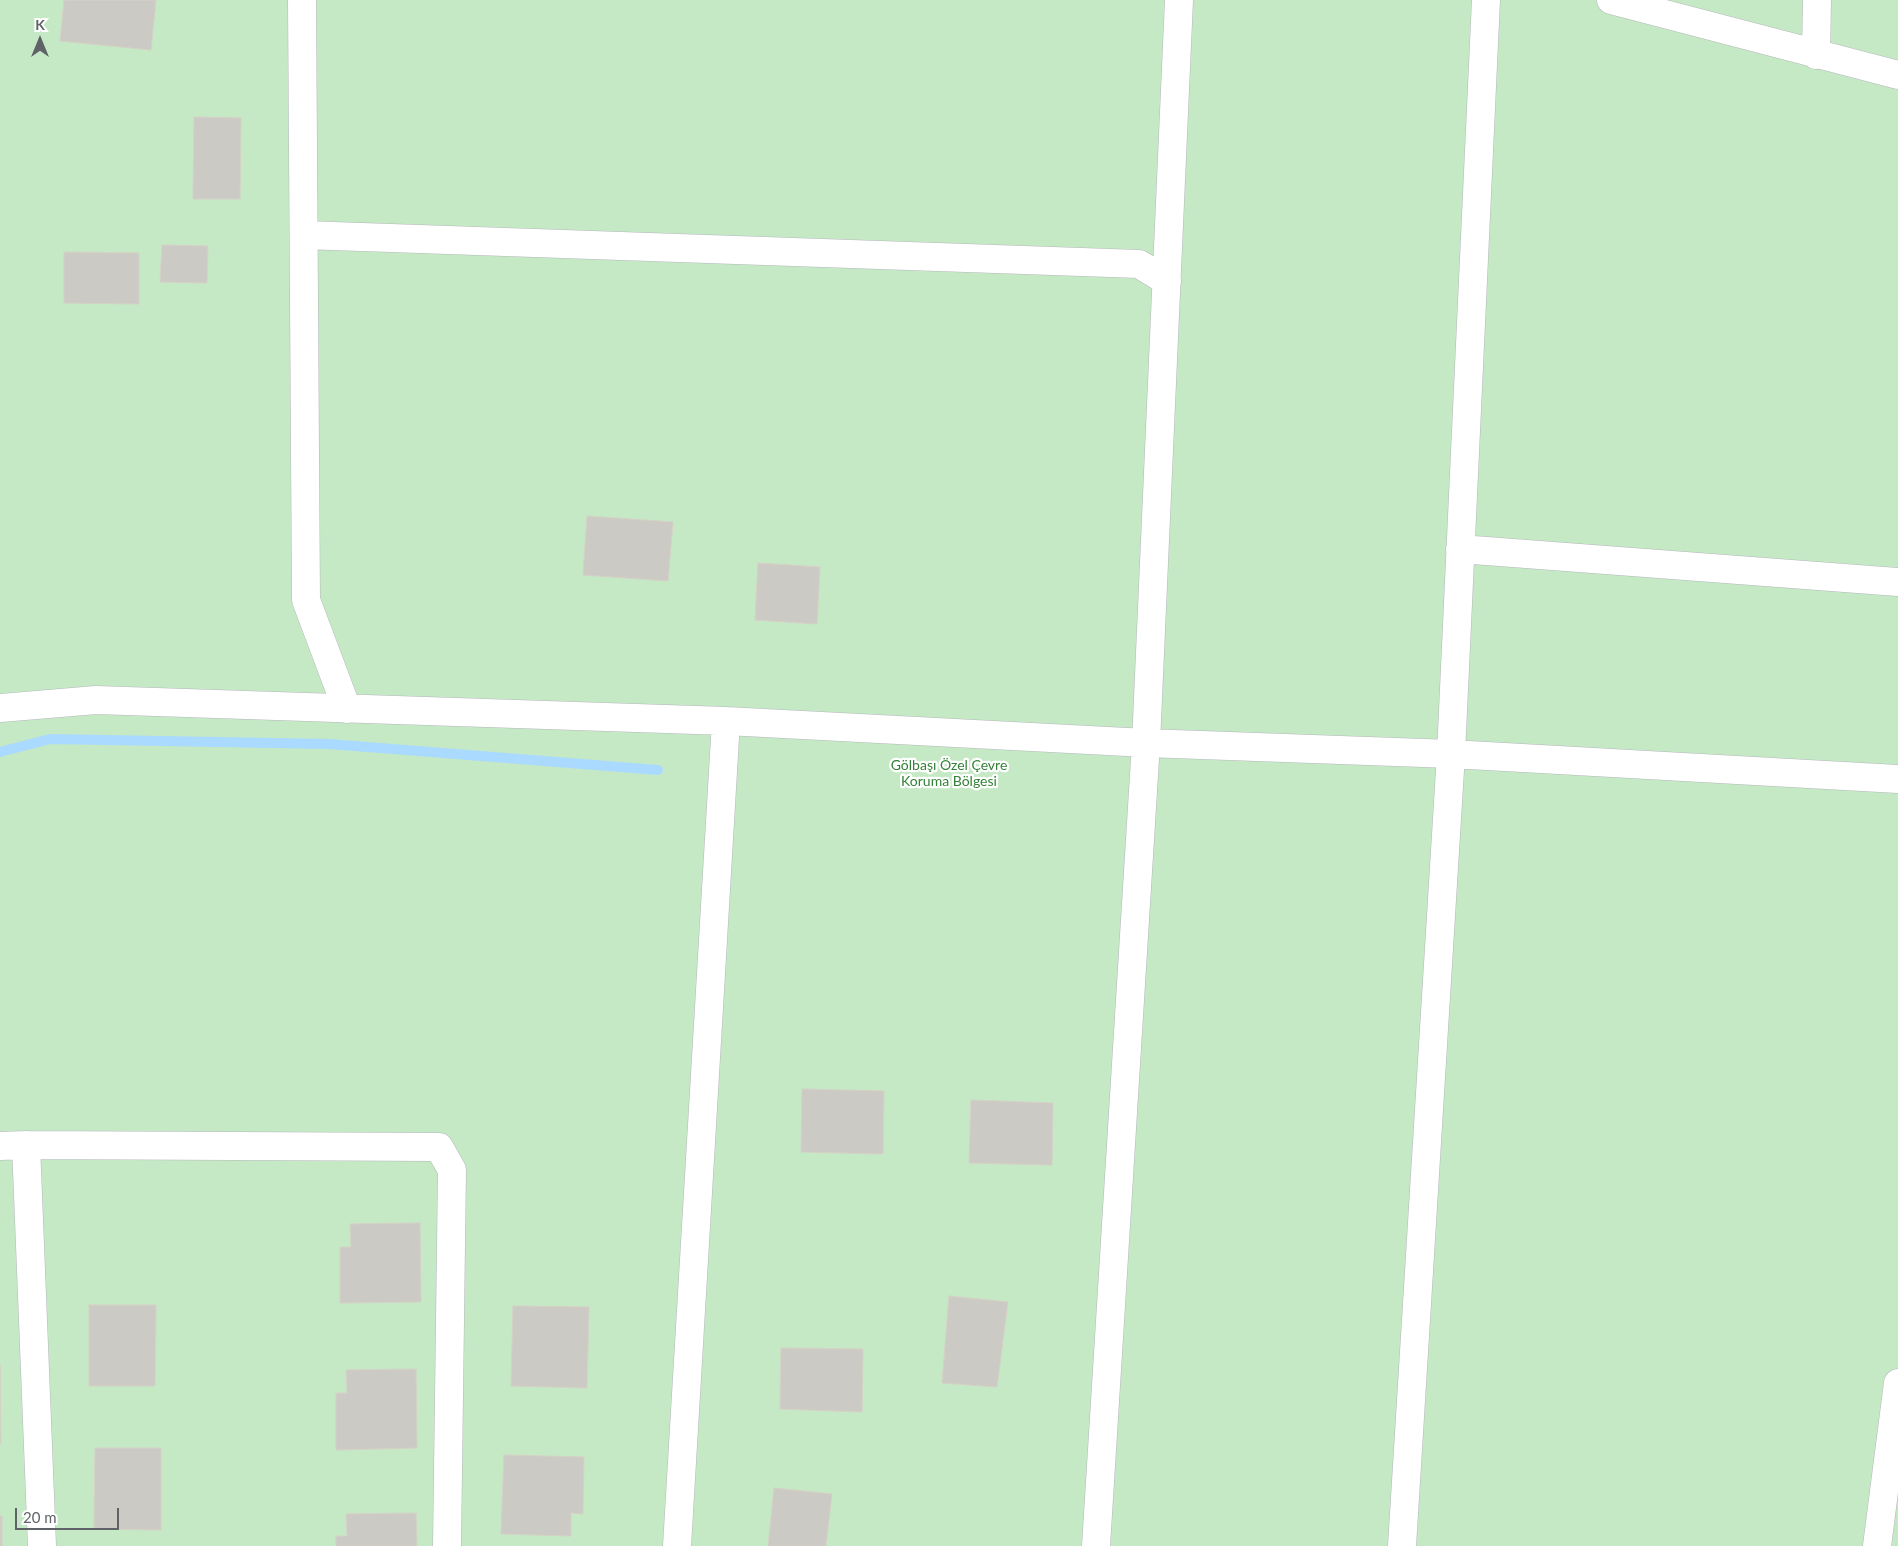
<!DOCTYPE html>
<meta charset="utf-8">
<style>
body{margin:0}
#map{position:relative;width:1898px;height:1546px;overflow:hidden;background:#f1efe8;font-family:Lato,sans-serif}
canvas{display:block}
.north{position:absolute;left:15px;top:15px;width:50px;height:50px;-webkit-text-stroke:4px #fff;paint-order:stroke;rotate:0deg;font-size:14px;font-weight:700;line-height:20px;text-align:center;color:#5f6368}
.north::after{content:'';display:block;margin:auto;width:18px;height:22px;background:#5f6368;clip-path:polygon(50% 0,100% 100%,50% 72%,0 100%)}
.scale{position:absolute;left:15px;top:1508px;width:104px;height:22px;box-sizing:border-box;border:2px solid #5f6368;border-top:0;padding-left:6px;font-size:15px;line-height:18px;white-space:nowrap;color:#5f6368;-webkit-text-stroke:4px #fff;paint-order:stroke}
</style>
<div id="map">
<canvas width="1898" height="1546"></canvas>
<div class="north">K</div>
<div class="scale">20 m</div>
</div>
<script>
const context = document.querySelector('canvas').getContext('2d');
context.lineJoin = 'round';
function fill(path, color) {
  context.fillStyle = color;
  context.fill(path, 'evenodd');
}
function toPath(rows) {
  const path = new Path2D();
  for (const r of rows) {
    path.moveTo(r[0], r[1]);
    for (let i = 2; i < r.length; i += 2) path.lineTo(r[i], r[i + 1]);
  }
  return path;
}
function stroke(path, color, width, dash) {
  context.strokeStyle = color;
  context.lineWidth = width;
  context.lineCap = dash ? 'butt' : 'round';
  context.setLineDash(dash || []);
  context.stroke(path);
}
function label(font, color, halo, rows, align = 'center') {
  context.font = font + ' Lato,sans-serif';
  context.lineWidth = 4.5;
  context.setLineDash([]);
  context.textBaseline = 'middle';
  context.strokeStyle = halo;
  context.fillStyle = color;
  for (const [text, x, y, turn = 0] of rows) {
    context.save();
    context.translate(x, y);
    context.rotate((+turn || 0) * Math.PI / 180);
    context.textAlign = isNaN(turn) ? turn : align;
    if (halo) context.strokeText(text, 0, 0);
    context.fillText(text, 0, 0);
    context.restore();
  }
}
const green = toPath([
 [0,0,1898,0,1898,1546,0,1546]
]);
const stream = toPath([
 [0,752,50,739,329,744,658,770]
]);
const building = toPath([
 [64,0,156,0,151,50,60,41,64,0],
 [194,117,241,118,240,199,193,199,194,117],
 [162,245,208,246,207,283,160,282,162,245],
 [64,252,139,253,139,304,64,303,64,252],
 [587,516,673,522,668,581,583,575,587,516],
 [758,563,820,567,817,624,755,620,758,563],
 [802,1089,884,1091,883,1154,801,1152,802,1089],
 [971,1100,1053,1103,1052,1165,969,1163,971,1100],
 [420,1223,421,1302,340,1303,340,1247,351,1247,350,1224,420,1223],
 [949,1296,1008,1302,997,1387,942,1383,949,1296],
 [89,1305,156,1305,155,1386,89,1386,89,1305],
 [513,1306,589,1307,587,1388,511,1386,513,1306],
 [781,1348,863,1349,862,1412,780,1409,781,1348],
 [0,1365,1,1444,0,1444,0,1365],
 [416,1369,417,1448,336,1450,336,1393,347,1393,346,1370,416,1369],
 [95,1448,161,1448,161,1530,94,1529,95,1448],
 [504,1455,584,1457,583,1514,571,1513,571,1536,501,1534,504,1455],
 [774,1488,832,1494,826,1546,768,1546,774,1488],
 [416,1513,417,1546,336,1546,336,1536,347,1536,346,1514,416,1513],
 [0,1516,2,1516,2,1546,0,1546,0,1516]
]);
const street = toPath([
 [302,0,306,600,347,709],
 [1611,0,1898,75],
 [1816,55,1817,0],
 [304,235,1139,264,1167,281],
 [1460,549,1898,582],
 [0,708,96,700,726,721,1146,743,1451,754,1898,779],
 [26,1145,42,1546],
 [0,1146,26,1145,439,1147,452,1170,447,1546],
 [677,1546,726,721],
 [1096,1546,1146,743,1179,0],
 [1402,1546,1451,754,1486,0],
 [1877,1546,1898,1383]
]);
const parkNames = [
 ["Gölbaşı Özel Çevre",949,765],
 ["Koruma Bölgesi",949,781]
];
fill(green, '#c5e8c5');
stroke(stream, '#aadaff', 10);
fill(building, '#cccac5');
stroke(building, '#d6d1c6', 1);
stroke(street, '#b5b8bc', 29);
stroke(street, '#fff', 28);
label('14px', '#348238', '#fff', parkNames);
</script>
